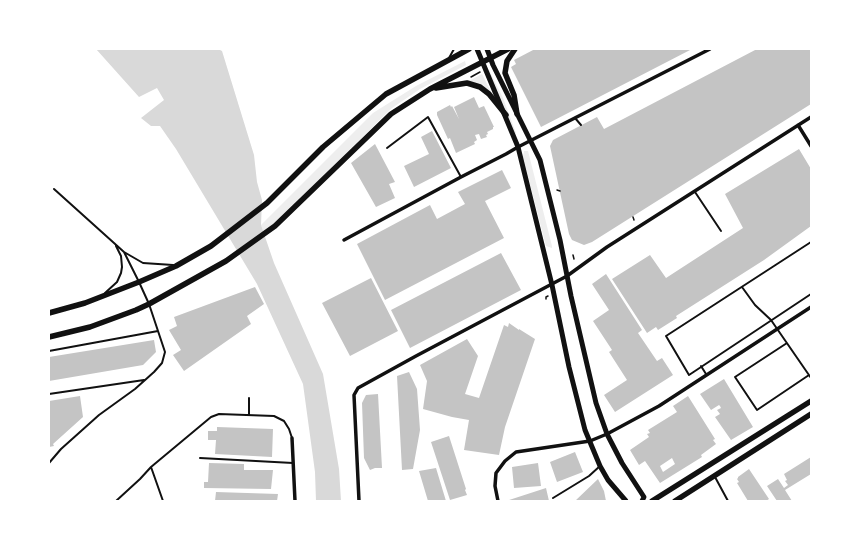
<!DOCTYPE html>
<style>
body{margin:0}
#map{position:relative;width:860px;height:550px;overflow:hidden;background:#fff;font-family:Spectral,serif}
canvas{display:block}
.frame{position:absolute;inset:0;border:50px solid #fff;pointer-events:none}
</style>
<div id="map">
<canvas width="860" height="550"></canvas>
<div class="frame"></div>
</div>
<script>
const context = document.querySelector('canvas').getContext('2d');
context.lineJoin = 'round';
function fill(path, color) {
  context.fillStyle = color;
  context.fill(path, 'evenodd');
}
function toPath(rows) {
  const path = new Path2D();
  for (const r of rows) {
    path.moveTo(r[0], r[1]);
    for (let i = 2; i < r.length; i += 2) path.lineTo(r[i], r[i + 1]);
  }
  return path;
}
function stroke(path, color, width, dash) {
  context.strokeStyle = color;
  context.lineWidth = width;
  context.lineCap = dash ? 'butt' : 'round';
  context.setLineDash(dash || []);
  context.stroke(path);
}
const green = toPath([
 [465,61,466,65,420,89,392,108,264,234,261,225,373,113,416,86],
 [489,70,503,98,516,133,515,134,486,71],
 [482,74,490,90,495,102,489,93,467,82],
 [524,151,528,151,552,246,552,248,546,246,523,157]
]);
const water = toPath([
 [96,49,218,49,222,51,254,155,257,182,262,200,261,225,274,263,323,374,339,469,341,501,316,501,315,472,303,384,257,284,176,149,160,126,151,126,141,118,164,100,157,88,139,97]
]);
const building = toPath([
 [535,49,692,49,541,127,511,67,516,64,514,60],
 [757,49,811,49,811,104,592,242,584,245,572,240,569,234,550,146,553,140,597,117,604,129],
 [474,97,479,108,484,106,494,127,493,127,493,129,487,132,488,134,486,135,487,137,481,139,479,134,475,135,477,140,474,142,475,144,456,153,450,138,448,139,437,115,437,112,450,105,451,107,452,106,459,119,454,107],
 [432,131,451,168,414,187,404,166,429,154,421,137],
 [375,144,395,182,389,184,395,198,376,207,351,163],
 [799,149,811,169,811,226,764,260,676,316,677,318,658,330,656,327,647,333,612,279,650,255,666,278,743,228,725,194],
 [502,170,511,188,485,201,504,238,385,300,357,244,430,205,437,219,465,204,458,192],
 [501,253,521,290,410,348,391,310],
 [606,274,642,330,638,333,657,361,662,358,673,375,615,412,604,395,627,380,609,352,612,350,593,321,609,310,592,284],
 [371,278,398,331,350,356,322,303],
 [255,287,264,304,247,316,251,324,184,371,173,355,181,350,169,330,177,326,174,317],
 [509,323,519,330,519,329,535,339,505,427,499,455,464,450,469,420,452,417,423,409,427,381,420,365,467,339,478,356,465,394,479,398,504,325,508,327],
 [154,340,156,352,143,365,49,381,49,357],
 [409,372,417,389,420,430,413,469,402,470,397,376],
 [724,379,753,427,731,440,715,417,720,414,717,410,721,408,720,406,719,405,711,410,700,394],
 [378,394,382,468,375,468,370,470,364,458,362,403,366,395],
 [80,396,83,417,53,444,54,446,49,447,49,401],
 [688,396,715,439,713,440,716,444,701,455,702,457,660,483,645,461,639,465,630,450,649,437,647,434,650,433,648,430,677,412,673,406],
 [672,458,675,464,663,472,660,466],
 [217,427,273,429,272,457,215,454,216,440,208,440,208,431,217,431],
 [449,436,466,489,465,490,467,495,450,500,431,442],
 [575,452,583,472,557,482,550,462],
 [811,457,811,474,785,490,792,501,777,501,767,486,778,479,784,488,788,485,785,481,787,480,784,474],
 [209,463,244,464,244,470,273,470,271,489,204,488,204,482,208,482],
 [538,463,541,486,514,488,512,467],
 [436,468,446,501,428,501,419,471],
 [749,469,769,499,766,501,748,501,737,483,739,482,737,479,738,478,738,477],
 [598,479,604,491,606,501,575,501],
 [546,488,549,501,506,501],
 [216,492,278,494,277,501,215,501]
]);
const path = toPath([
 [471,77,480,72],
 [557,190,560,191],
 [633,217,634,220],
 [573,255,574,259],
 [546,299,546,297,548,296]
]);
const service = toPath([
 [449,58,454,49],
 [575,118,581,125],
 [387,148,428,117,461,177],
 [695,192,721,231],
 [811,242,666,336,689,375,811,294],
 [124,252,143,263,173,265],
 [742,287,755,305,771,320,811,378],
 [105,293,117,282,121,273,122,267,121,256,116,246],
 [787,343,735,377,757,410,809,375],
 [49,351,158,331],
 [701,366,706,374],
 [49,394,144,380],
 [249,398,249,414],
 [200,458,293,463],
 [49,463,61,449,99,415,135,389,154,372,162,363,165,352,149,304,139,282,124,252,54,189],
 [151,467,163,501],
 [715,477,728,501],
 [553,498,589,476,600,466],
 [116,501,140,479,151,467,211,417,219,414,274,416,284,421,289,429,292,438]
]);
const minor = toPath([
 [798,125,811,146],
 [344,240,461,177,506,154,518,147,710,49],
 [292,438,295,501],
 [359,501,354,395,358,388,416,356,567,276,607,247,811,117],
 [498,501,495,486,496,473,505,461,516,452,590,441,607,434,659,406,811,307]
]);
const secondary = toPath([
 [477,49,518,147,552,285,569,367,585,430,600,466,608,480,626,501],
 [487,49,493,65,540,160,560,240,571,296,596,403,607,434,622,463,644,497,642,501]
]);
const primary = toPath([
 [515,49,507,61,505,73,514,95,517,114],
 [436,88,467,83,480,87,489,94,506,115],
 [49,313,85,303,139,282,176,266,211,246,267,203,323,147,386,94,469,49],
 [49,337,90,327,136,310,149,304,226,261,275,226,391,114,430,89,508,49],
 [652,501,811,401],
 [675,501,811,414]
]);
fill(green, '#eee');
fill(water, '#d9d9d9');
fill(building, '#c4c4c4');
stroke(path, '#111', 1.5);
stroke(service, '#111', 2);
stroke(minor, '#111', 3.5);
stroke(secondary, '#111', 5);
stroke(primary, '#111', 5.5);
</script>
